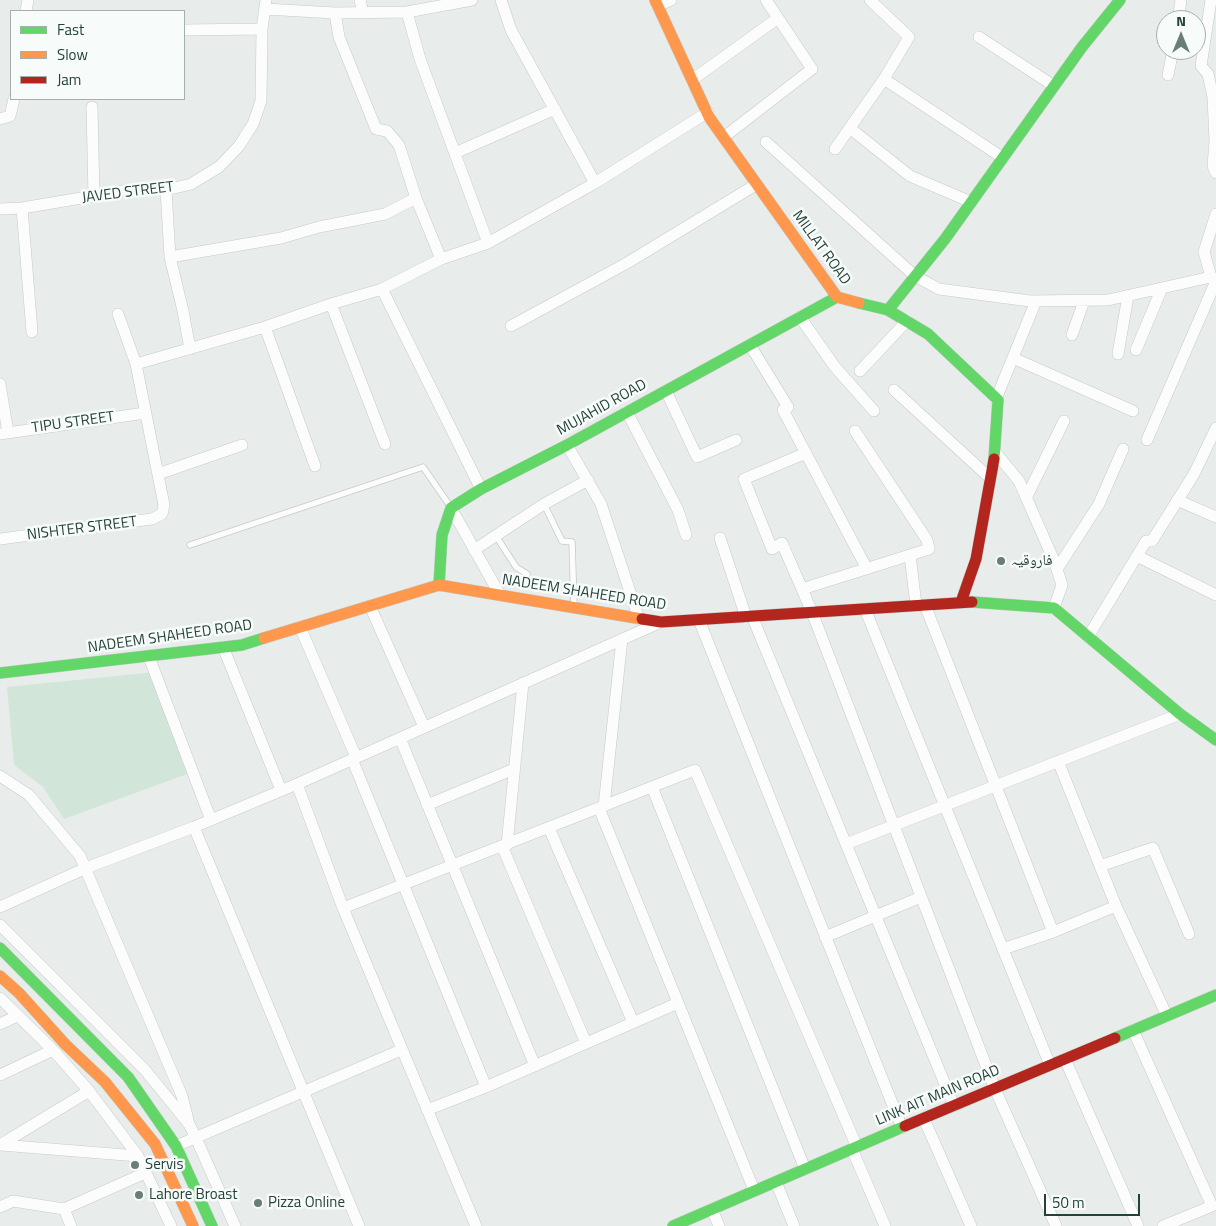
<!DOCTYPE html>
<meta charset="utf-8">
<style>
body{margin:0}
#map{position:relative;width:1216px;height:1226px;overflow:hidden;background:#e8edeb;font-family:"Titillium Web",sans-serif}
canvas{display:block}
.legend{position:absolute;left:10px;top:10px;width:175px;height:90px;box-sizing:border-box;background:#f7fbf9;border:1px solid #a3b1ad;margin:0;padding:6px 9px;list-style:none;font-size:15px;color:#24423a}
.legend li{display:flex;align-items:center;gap:10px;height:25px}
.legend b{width:25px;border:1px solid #a3b1ad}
.north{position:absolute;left:1156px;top:10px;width:50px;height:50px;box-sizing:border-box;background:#f7fbf9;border:1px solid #a3b1ad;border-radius:50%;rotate:0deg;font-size:14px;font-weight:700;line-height:20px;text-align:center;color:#24423a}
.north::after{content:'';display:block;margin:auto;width:18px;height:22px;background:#697e78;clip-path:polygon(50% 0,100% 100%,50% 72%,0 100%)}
.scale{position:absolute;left:1044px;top:1194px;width:96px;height:22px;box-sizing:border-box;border:2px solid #24423a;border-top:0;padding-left:6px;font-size:15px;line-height:18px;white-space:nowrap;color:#24423a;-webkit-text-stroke:4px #f7fbf9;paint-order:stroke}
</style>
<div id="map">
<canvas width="1216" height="1226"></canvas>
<ul class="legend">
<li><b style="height:6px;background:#63d668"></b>Fast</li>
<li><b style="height:6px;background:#ff974d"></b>Slow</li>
<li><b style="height:6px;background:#b3261e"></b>Jam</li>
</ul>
<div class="north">N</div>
<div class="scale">50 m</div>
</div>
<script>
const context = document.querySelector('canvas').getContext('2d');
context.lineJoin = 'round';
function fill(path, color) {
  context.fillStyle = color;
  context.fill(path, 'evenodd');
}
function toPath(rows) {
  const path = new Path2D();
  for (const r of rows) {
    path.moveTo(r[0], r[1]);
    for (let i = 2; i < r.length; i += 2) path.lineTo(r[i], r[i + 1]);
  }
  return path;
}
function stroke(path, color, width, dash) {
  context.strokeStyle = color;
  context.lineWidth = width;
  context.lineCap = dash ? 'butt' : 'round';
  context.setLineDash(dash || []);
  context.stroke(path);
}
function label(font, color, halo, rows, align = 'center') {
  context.font = font + ' "Titillium Web","Noto Naskh Arabic",sans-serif';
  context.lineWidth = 5;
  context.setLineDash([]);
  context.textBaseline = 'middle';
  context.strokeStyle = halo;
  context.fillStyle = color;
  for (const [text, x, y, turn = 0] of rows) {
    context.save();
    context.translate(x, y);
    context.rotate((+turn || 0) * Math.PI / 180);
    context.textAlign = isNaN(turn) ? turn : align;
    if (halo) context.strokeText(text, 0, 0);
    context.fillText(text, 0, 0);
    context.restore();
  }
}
const green = toPath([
 [156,672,190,773,64,819,43,787,14,765,7,687]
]);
const lane = toPath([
 [544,504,562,541,572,542,574,606],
 [496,536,516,567,527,574],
 [190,545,423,467,450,506]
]);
const street = toPath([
 [360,0,363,13],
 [501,0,511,30,595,183],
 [1211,0,1201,66,1208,74,1213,97,1215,141,1213,166,1216,173],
 [658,6,671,0],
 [265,9,335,13,407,12,472,0],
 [26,11,28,0],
 [407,12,420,59,488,243],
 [1178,20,1181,0],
 [184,30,262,29],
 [979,37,1054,86],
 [1168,75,1173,50],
 [884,79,1003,158],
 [692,80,778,18],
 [92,107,94,197],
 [0,119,10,116,14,99],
 [851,129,910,176,971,202],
 [724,137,812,69,766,0],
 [766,142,915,276,939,289,1030,301,1108,300,1211,277,1216,279],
 [835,149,884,79,909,37,870,0],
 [455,153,555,109],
 [166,190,170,257,183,311,190,349],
 [416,198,441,259],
 [22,208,32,332],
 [0,209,22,208,129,190,166,190,191,184,219,167,239,146,253,124,261,101,262,29,266,0],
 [170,257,281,238,319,227,385,214,416,198,399,145,387,131,376,129,339,37,335,13],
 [1211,277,1204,252,1216,214],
 [382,289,481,489],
 [331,304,385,444],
 [800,317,835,367,874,411],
 [511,326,627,263,757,184],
 [265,327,315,466],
 [1072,335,1084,301],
 [750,345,788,407,783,410,867,569],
 [1136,350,1162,288],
 [1118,354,1128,296],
 [1013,358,1133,411],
 [136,364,265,327,331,304,382,289,441,259,488,243,595,183,708,112],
 [860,371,907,321],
 [0,384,8,433],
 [894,390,990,478],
 [666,391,697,457,736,440],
 [996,399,1036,301],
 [627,412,678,510,686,535],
 [0,434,145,413],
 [1147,440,1216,281],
 [567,445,601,504,639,619],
 [995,452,1019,481,1055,563,1062,585,1054,608],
 [806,453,744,479,772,549,782,543,812,612,995,1089,1056,1226],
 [158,474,242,445],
 [1026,498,1064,421],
 [1177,500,1216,517],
 [451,508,500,595],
 [720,538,746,617],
 [0,539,152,519,162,514,164,505,136,364,118,314],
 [474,550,544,504,588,480],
 [910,555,916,605],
 [1137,556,1216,595],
 [1057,569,1099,504,1123,449],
 [802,589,929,549,927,540,855,431],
 [925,605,1053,932],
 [370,606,424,727],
 [865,609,1050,1065],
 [752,616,954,1106],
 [699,620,902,1128],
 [300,627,356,757],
 [1088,637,1146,541,1152,541,1194,474,1216,428],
 [223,647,281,790],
 [149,657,211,820],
 [400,738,535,1066],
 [352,759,486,1087],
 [1058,761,1116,906,1167,1016],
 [0,776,29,795,80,856,182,1096,189,1124],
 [297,784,343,908,476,1226],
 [652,787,805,1169],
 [427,805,514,769],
 [604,806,622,639],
 [599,808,754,1190],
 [194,827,359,1226],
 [549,828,633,1022],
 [846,844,1180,714],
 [507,845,523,683],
 [502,846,586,1043],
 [1100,866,1153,848,1189,934],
 [0,907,86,868,194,827,297,784,661,622],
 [343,908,695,770,857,1147],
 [0,925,145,1070,189,1124,196,1138,235,1226],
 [825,937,921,897],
 [1003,949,1053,932,1116,906],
 [0,998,53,1050,89,1091,138,1156,171,1226],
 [0,1024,17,1016],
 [1133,1030,1212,1206,1163,1226],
 [1065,1059,1138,1226],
 [0,1075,53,1050],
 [427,1110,486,1087,678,1003],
 [924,1119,971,1226],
 [0,1145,89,1091],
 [1,1145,138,1156],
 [176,1146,401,1050],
 [852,1149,885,1226],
 [776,1182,794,1226],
 [0,1207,13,1201,64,1209,145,1173],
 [64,1209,71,1226],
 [712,1209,719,1226]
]);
const fast = toPath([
 [859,303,888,310,928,334,998,400,994,459],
 [888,310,945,239,1082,47,1120,0],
 [439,585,442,535,451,508,481,489,567,445,837,297],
 [972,602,1054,608,1180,714,1216,740],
 [0,673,242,645,264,638],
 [0,948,128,1077,176,1146,212,1226],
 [1115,1038,1216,995],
 [673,1226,905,1126]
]);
const slow = toPath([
 [655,0,709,117,837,297,859,303],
 [264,638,439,585,642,619],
 [0,976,19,993,65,1044,105,1082,155,1144,193,1226]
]);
const jam = toPath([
 [961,602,976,559,994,459],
 [642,619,661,622,972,602],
 [905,1126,1115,1038]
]);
const markers = [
 [1001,561,5,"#697e78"],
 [135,1165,5,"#697e78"],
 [139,1195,5,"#697e78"],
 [258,1203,5,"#697e78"]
];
const streetNames = [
 ["JAVED STREET",128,193,-7],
 ["MILLAT ROAD",821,248,54],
 ["MUJAHID ROAD",602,408,-29],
 ["TIPU STREET",73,423,-8],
 ["NISHTER STREET",82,529,-7],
 ["NADEEM SHAHEED ROAD",584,593,9],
 ["NADEEM SHAHEED ROAD",170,637,-8],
 ["LINK AIT MAIN ROAD",938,1096,-23]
];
const poiNames = [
 ["فاروقیہ",1011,561],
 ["Servis",145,1165],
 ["Lahore Broast",149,1195],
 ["Pizza Online",268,1203]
];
fill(green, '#d1e6d8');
stroke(lane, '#c5cac8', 7);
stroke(street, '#c5cac8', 12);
stroke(fast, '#c3cbc8', 12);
stroke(slow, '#c3cbc8', 12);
stroke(jam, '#c3cbc8', 12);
stroke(lane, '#fcfcfc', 5.5);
stroke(street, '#fcfcfc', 11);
stroke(fast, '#63d668', 11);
stroke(slow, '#ff974d', 11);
stroke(jam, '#b3261e', 11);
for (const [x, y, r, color] of markers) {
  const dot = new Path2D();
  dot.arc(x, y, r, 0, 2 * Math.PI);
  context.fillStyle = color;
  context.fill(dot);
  stroke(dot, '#f7fbf9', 2);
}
label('15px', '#24423a', '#f7fbf9', streetNames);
label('15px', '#24423a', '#f7fbf9', poiNames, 'left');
</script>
